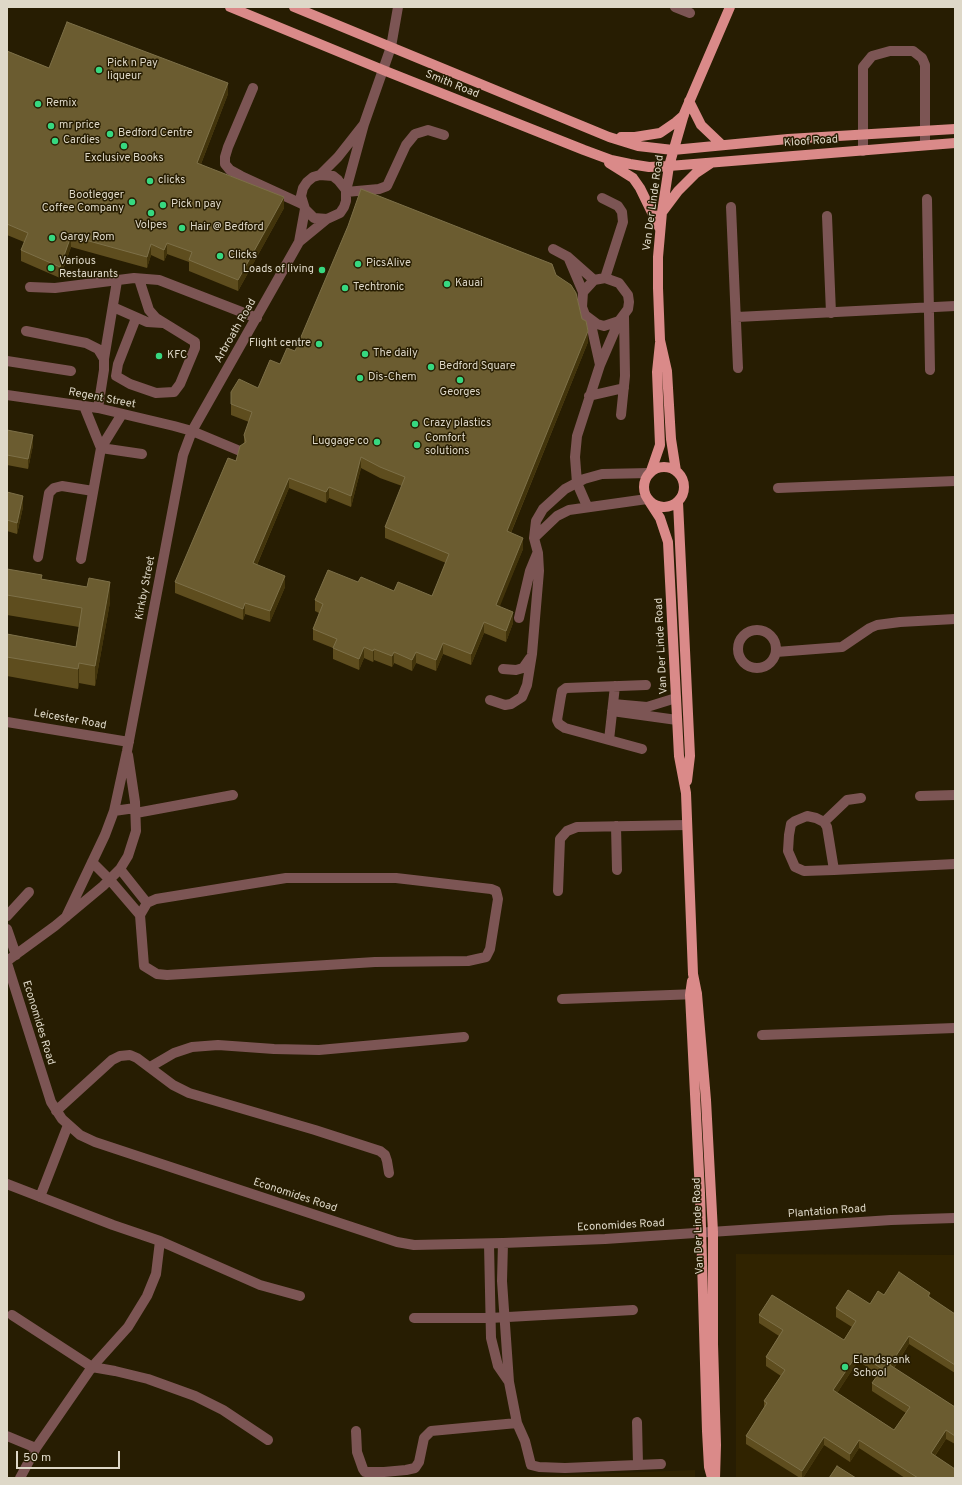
<!DOCTYPE html>
<style>
body{margin:0}
#map{position:relative;width:962px;height:1485px;overflow:hidden;background:#271d02;font-family:Overpass,sans-serif}
canvas{display:block}
.frame{position:absolute;inset:0;border:8px solid #ded8c8;pointer-events:none}
.scale{position:absolute;left:16px;top:1451px;width:104px;height:18px;box-sizing:border-box;border:2px solid #ded8c8;border-top:0;padding-left:5px;font-size:12px;line-height:14px;white-space:nowrap;color:#ded8c8;-webkit-text-stroke:3px #271d02;paint-order:stroke}
</style>
<div id="map">
<canvas width="962" height="1485"></canvas>
<div class="frame"></div>
<div class="scale">50 m</div>
</div>
<script>
const context = document.querySelector('canvas').getContext('2d');
context.lineJoin = 'round';
function fill(path, color) {
  context.fillStyle = color;
  context.fill(path, 'evenodd');
}
function toPath(rows) {
  const path = new Path2D();
  for (const r of rows) {
    if (r.length === 3) {
      path.moveTo(r[0] + r[2], r[1]);
      path.arc(r[0], r[1], r[2], 0, 2 * Math.PI);
      continue;
    }
    path.moveTo(r[0], r[1]);
    for (let i = 2; i < r.length; i += 2) path.lineTo(r[i], r[i + 1]);
  }
  return path;
}
function stroke(path, color, width, dash) {
  context.strokeStyle = color;
  context.lineWidth = width;
  context.lineCap = dash ? 'butt' : 'round';
  context.setLineDash(dash || []);
  context.stroke(path);
}
function label(font, color, halo, rows, align = 'center') {
  context.font = font + ' Overpass,sans-serif';
  context.lineWidth = 3;
  context.setLineDash([]);
  context.textBaseline = 'middle';
  context.strokeStyle = halo;
  context.fillStyle = color;
  for (const [text, x, y, turn = 0] of rows) {
    context.save();
    context.translate(x, y);
    context.rotate((+turn || 0) * Math.PI / 180);
    context.textAlign = isNaN(turn) ? turn : align;
    if (halo) context.strokeText(text, 0, 0);
    context.fillText(text, 0, 0);
    context.restore();
  }
}
const built = toPath([
 [736,1254,955,1255,955,1478,736,1478],
 [695,1470,695,1478,488,1478]
]);
const minor = toPath([
 [675,7,690,13],
 [253,88,228,147,225,157,225,164,230,170,241,176,302,204],
 [863,151,863,67,872,56,890,51,913,51,922,58,925,65,925,145],
 [320,175,333,176,338,180,346,190,346,201,344,207,340,213,327,219,314,218,305,209,301,196,303,188,307,182,313,177,320,175,338,157,364,124],
 [346,190,364,124,391,47,398,7],
 [346,192,379,189,387,186,406,145,415,134,428,130,444,135],
 [602,198,618,206,622,212,623,222,605,278],
 [927,199,930,370],
 [731,207,738,368],
 [827,216,831,313],
 [299,242,305,209],
 [553,249,568,257,594,280],
 [569,259,583,292],
 [30,287,55,288,134,278,159,280,257,318],
 [113,307,147,322,163,323],
 [737,317,955,306],
 [136,318,118,364,116,376,130,384,156,393,174,392,180,384,195,348,195,342,156,318,149,310,139,279],
 [590,320,600,365],
 [26,331,86,343,98,349,104,359,104,370,98,408],
 [104,359,117,281],
 [7,361,71,371],
 [7,395,98,408,174,426,192,431,240,451],
 [589,396,624,388],
 [84,406,101,448],
 [621,415,625,376,624,316],
 [101,448,142,454],
 [778,488,955,481],
 [587,506,577,483,575,457,577,436,600,365,619,321,628,309,629,302,628,295,619,283,605,278,594,280,583,292,582,307,585,315,597,324,604,326,619,321],
 [534,538,557,516,569,510,647,499],
 [38,557,49,493,54,488,62,486,93,491],
 [81,559,101,448,122,414],
 [519,618,530,571,537,554],
 [757,649,19],
 [776,652,842,647,870,628,877,625,900,622,955,619],
 [503,669,516,670,523,668,530,658],
 [490,700,505,705,511,704,522,697,527,685,532,654,539,571,538,553,534,538,536,521,543,509,565,489,584,479,602,474,650,473],
 [613,704,647,707,676,698],
 [612,711,677,720],
 [7,722,129,742],
 [609,740,615,686],
 [642,749,565,728,559,724,557,720,561,696,562,691,566,688,646,685],
 [920,796,955,795],
 [114,811,135,808],
 [136,813,233,795],
 [824,822,847,800,861,798],
 [616,826,617,870],
 [92,862,110,880,140,915],
 [120,869,147,903],
 [834,870,827,827,824,822,816,818,807,816,795,821,791,824,789,835,788,851,795,867,804,871,834,870,955,864],
 [286,878,396,878,491,889,496,891,498,899,490,949,486,957,468,961,375,962,167,975,157,974,144,966,140,915,147,903,156,899,286,878],
 [558,891,560,839,567,831,577,827,687,825],
 [7,916,29,892],
 [66,917,105,835,114,811,127,751,183,455,192,431,299,242,327,219],
 [7,929,16,955],
 [7,961,55,926,103,886,120,869,128,856,136,831,135,802,128,755],
 [7,963,51,1102,62,1119,80,1135,95,1142,397,1242,414,1245,503,1243,605,1239,891,1220,955,1218],
 [562,999,697,994],
 [762,1035,955,1028],
 [150,1067,174,1053,192,1047,218,1045,274,1049,319,1050,464,1037],
 [56,1111,112,1060,120,1056,130,1055,137,1058,173,1085,189,1093,315,1130,380,1151,385,1155,387,1161,389,1173],
 [7,1184,113,1225,160,1241,260,1285,300,1296],
 [40,1197,68,1125],
 [503,1243,502,1281,509,1382,517,1423,525,1441,531,1465,539,1467,565,1468,661,1464],
 [489,1244,491,1338,498,1366,509,1382],
 [12,1315,92,1367,115,1371,148,1379,195,1396,223,1410,268,1440],
 [414,1318,490,1318,633,1310],
 [637,1422,638,1464],
 [356,1431,357,1452,363,1469,365,1472,384,1472,406,1470,415,1468,419,1462,424,1438,431,1431,517,1423],
 [7,1436,36,1448],
 [20,1478,36,1448,92,1367,128,1327,147,1296,156,1274,160,1241]
]);
const major = toPath([
 [230,7,383,70,584,150,611,160,630,164,649,167,669,166,955,143],
 [294,7,609,137,638,146,673,150,788,139,955,129],
 [689,101,701,125,722,145],
 [621,137,635,137,660,133,676,122,684,115],
 [609,163,633,178,640,188,660,229],
 [663,211,678,191,696,173,711,163],
 [664,487,20],
 [651,471,660,445,657,372,660,343],
 [676,471,671,439,667,371,660,340,658,288,658,257,662,212,669,166,684,114,730,7],
 [649,501,660,518,668,542,679,756,686,793,693,974,697,994,706,1100,713,1232,713,1344,716,1445,715,1478],
 [678,502,690,756,687,781],
 [692,981,690,995,700,1193,707,1431,709,1467,712,1478]
]);
const wall = toPath([
 [7,51,49,68,228,94,201,164,284,208,238,291,189,271,189,262,167,254,164,261,151,255,147,268,71,247,60,278,21,261,21,250,24,242,7,235],
 [556,275,582,319,588,342,511,533,523,549,499,606,513,623,506,642,484,633,471,665,443,654,436,671,416,663,412,671,394,663,392,667,374,660,373,662,364,658,359,670,333,659,333,648,313,640,313,629,319,613,315,611,315,600,358,582,394,591,432,596,446,563,385,538,385,527,402,486,380,478,361,468,351,507,329,498,326,503,289,488,257,565,285,587,270,622,245,614,243,620,175,593,175,582,244,444,244,435,249,422,231,415,231,392,258,388,280,364,295,351],
 [7,430,33,445,28,469,7,465],
 [7,492,23,507,17,534,7,531],
 [7,569,42,579,110,602,95,686,79,683,78,689,7,676,7,634,76,647,79,627,7,615],
 [884,1295,930,1298,955,1314,955,1373,909,1344,894,1368,955,1407,955,1444,946,1439,935,1456,955,1478,905,1478,859,1448,850,1462,824,1445,803,1478,800,1478,746,1444,746,1436,764,1408,764,1401,781,1376,766,1366,766,1357,779,1336,759,1323,759,1315,844,1340,852,1327,836,1317,836,1308,870,1304],
 [858,1361,878,1374,872,1383,872,1391,906,1413,894,1430,837,1393]
]);
const shadedWall = toPath([
 [228,83,228,94,197,174,197,163],
 [284,197,284,208,238,291,238,280],
 [71,236,71,247,60,278,60,267],
 [167,243,167,254,164,261,164,250],
 [151,244,151,255,147,268,147,257],
 [588,331,588,342,507,542,507,531],
 [33,435,33,445,28,469,28,459],
 [361,457,361,468,351,507,351,496],
 [289,478,289,488,253,574,253,563],
 [329,487,329,498,326,503,326,492],
 [23,496,23,507,17,534,17,523],
 [523,538,523,549,496,616,496,605],
 [285,576,285,587,270,622,270,611],
 [110,582,110,602,95,686,95,666],
 [245,603,245,614,243,620,243,609],
 [513,612,513,623,506,642,506,631],
 [484,622,484,633,471,665,471,654],
 [443,643,443,654,436,671,436,660],
 [364,647,364,658,359,670,359,659],
 [374,649,374,660,373,662,373,651],
 [394,652,394,663,392,667,392,656],
 [416,652,416,663,412,671,412,660],
 [79,663,79,683,78,689,78,669],
 [930,1293,930,1301,928,1296],
 [909,1336,909,1344,890,1373,890,1365],
 [858,1353,858,1361,833,1399,833,1390],
 [946,1430,946,1439,931,1461,931,1453],
 [824,1437,824,1445,803,1478,802,1478,802,1471],
 [859,1440,859,1448,850,1462,850,1454]
]);
const building = toPath([
 [67,22,228,83,197,163,284,197,238,280,189,260,192,252,167,243,164,250,151,244,147,257,71,236,60,267,21,250,28,233,7,224,7,51,49,68,67,22],
 [361,189,552,264,556,275,571,285,576,293,582,319,586,321,588,331,507,531,523,538,496,605,513,612,506,631,484,622,471,654,443,643,436,660,416,652,412,660,394,652,392,656,374,649,373,651,364,647,359,659,333,648,337,639,313,629,323,604,315,600,328,570,358,582,361,577,394,591,398,582,432,596,449,554,385,527,405,477,380,467,361,457,351,496,329,487,326,492,289,478,253,563,285,576,270,611,245,603,243,609,175,582,228,458,236,461,240,446,246,442,244,435,252,412,231,404,231,392,239,379,258,388,270,360,280,364,287,348,295,351,348,226,361,189],
 [7,430,33,435,28,459,7,455,7,430],
 [7,492,23,496,17,523,7,520,7,492],
 [7,569,42,575,41,579,87,587,89,578,110,582,95,666,79,663,78,669,7,657,7,634,76,647,82,608,7,595,7,569],
 [899,1272,930,1293,928,1296,955,1314,955,1365,909,1336,890,1365,955,1407,955,1436,946,1430,931,1453,955,1469,955,1478,918,1478,859,1440,850,1454,824,1437,802,1471,746,1436,767,1403,764,1401,785,1370,766,1357,783,1330,759,1315,772,1295,844,1340,856,1321,836,1308,848,1290,870,1304,878,1291,884,1295,899,1272],
 [858,1353,882,1369,872,1383,910,1407,894,1430,833,1390,858,1353],
 [837,1466,856,1478,829,1478,837,1466]
]);
const markers = [
 [99,70,4,"#37d880"],
 [38,104,4,"#37d880"],
 [51,126,4,"#37d880"],
 [110,134,4,"#37d880"],
 [55,141,4,"#37d880"],
 [124,146,4,"#37d880"],
 [150,181,4,"#37d880"],
 [132,202,4,"#37d880"],
 [163,205,4,"#37d880"],
 [151,213,4,"#37d880"],
 [182,228,4,"#37d880"],
 [52,238,4,"#37d880"],
 [220,256,4,"#37d880"],
 [358,264,4,"#37d880"],
 [51,268,4,"#37d880"],
 [322,270,4,"#37d880"],
 [447,284,4,"#37d880"],
 [345,288,4,"#37d880"],
 [319,344,4,"#37d880"],
 [365,354,4,"#37d880"],
 [159,356,4,"#37d880"],
 [431,367,4,"#37d880"],
 [360,378,4,"#37d880"],
 [460,380,4,"#37d880"],
 [415,424,4,"#37d880"],
 [377,442,4,"#37d880"],
 [417,445,4,"#37d880"],
 [845,1367,4,"#37d880"]
];
const poiNames = [
 ["Pick n Pay",107,64],
 ["liqueur",107,77],
 ["Remix",46,104],
 ["mr price",59,126],
 ["Bedford Centre",118,134],
 ["Cardies",63,141],
 ["Exclusive Books",124,159,"center"],
 ["clicks",158,181],
 ["Bootlegger",124,196,"right"],
 ["Coffee Company",124,209,"right"],
 ["Pick n pay",171,205],
 ["Volpes",151,226,"center"],
 ["Hair @ Bedford",190,228],
 ["Gargy Rom",60,238],
 ["Clicks",228,256],
 ["Various",59,262],
 ["Restaurants",59,275],
 ["PicsAlive",366,264],
 ["Loads of living",314,270,"right"],
 ["Kauai",455,284],
 ["Techtronic",353,288],
 ["Flight centre",311,344,"right"],
 ["The daily",373,354],
 ["KFC",167,356],
 ["Bedford Square",439,367],
 ["Dis-Chem",368,378],
 ["Georges",460,393,"center"],
 ["Crazy plastics",423,424],
 ["Comfort",425,439],
 ["solutions",425,452],
 ["Luggage co",369,442,"right"],
 ["Elandspank",853,1361],
 ["School",853,1374]
];
const streetNames = [
 ["Smith Road",452,85,22],
 ["Kloof Road",811,142,-4],
 ["Van Der Linde Road",654,203,-82],
 ["Arbroath Road",236,331,-60],
 ["Regent Street",102,399,11],
 ["Kirkby Street",146,588,-79],
 ["Van Der Linde Road",662,646,-93],
 ["Leicester Road",70,720,10],
 ["Economides Road",38,1023,73],
 ["Economides Road",295,1196,18],
 ["Plantation Road",827,1212,-4],
 ["Economides Road",621,1226,-3],
 ["Van Der Linde Road",699,1226,-92]
];
fill(built, '#302300');
stroke(minor, '#7c5554', 10);
stroke(major, '#da8a89', 10);
fill(wall, '#5e4d1e');
fill(shadedWall, '#42340b');
fill(building, '#6b5c30');
stroke(building, '#7d7048', 1);
for (const [x, y, r, color] of markers) {
  const dot = new Path2D();
  dot.arc(x, y, r, 0, 2 * Math.PI);
  context.fillStyle = color;
  context.fill(dot);
  stroke(dot, '#271d02', 1.5);
}
label('11px', '#ded8c8', '#271d02', poiNames, 'left');
label('11px', '#ded8c8', '#271d02', streetNames);
</script>
